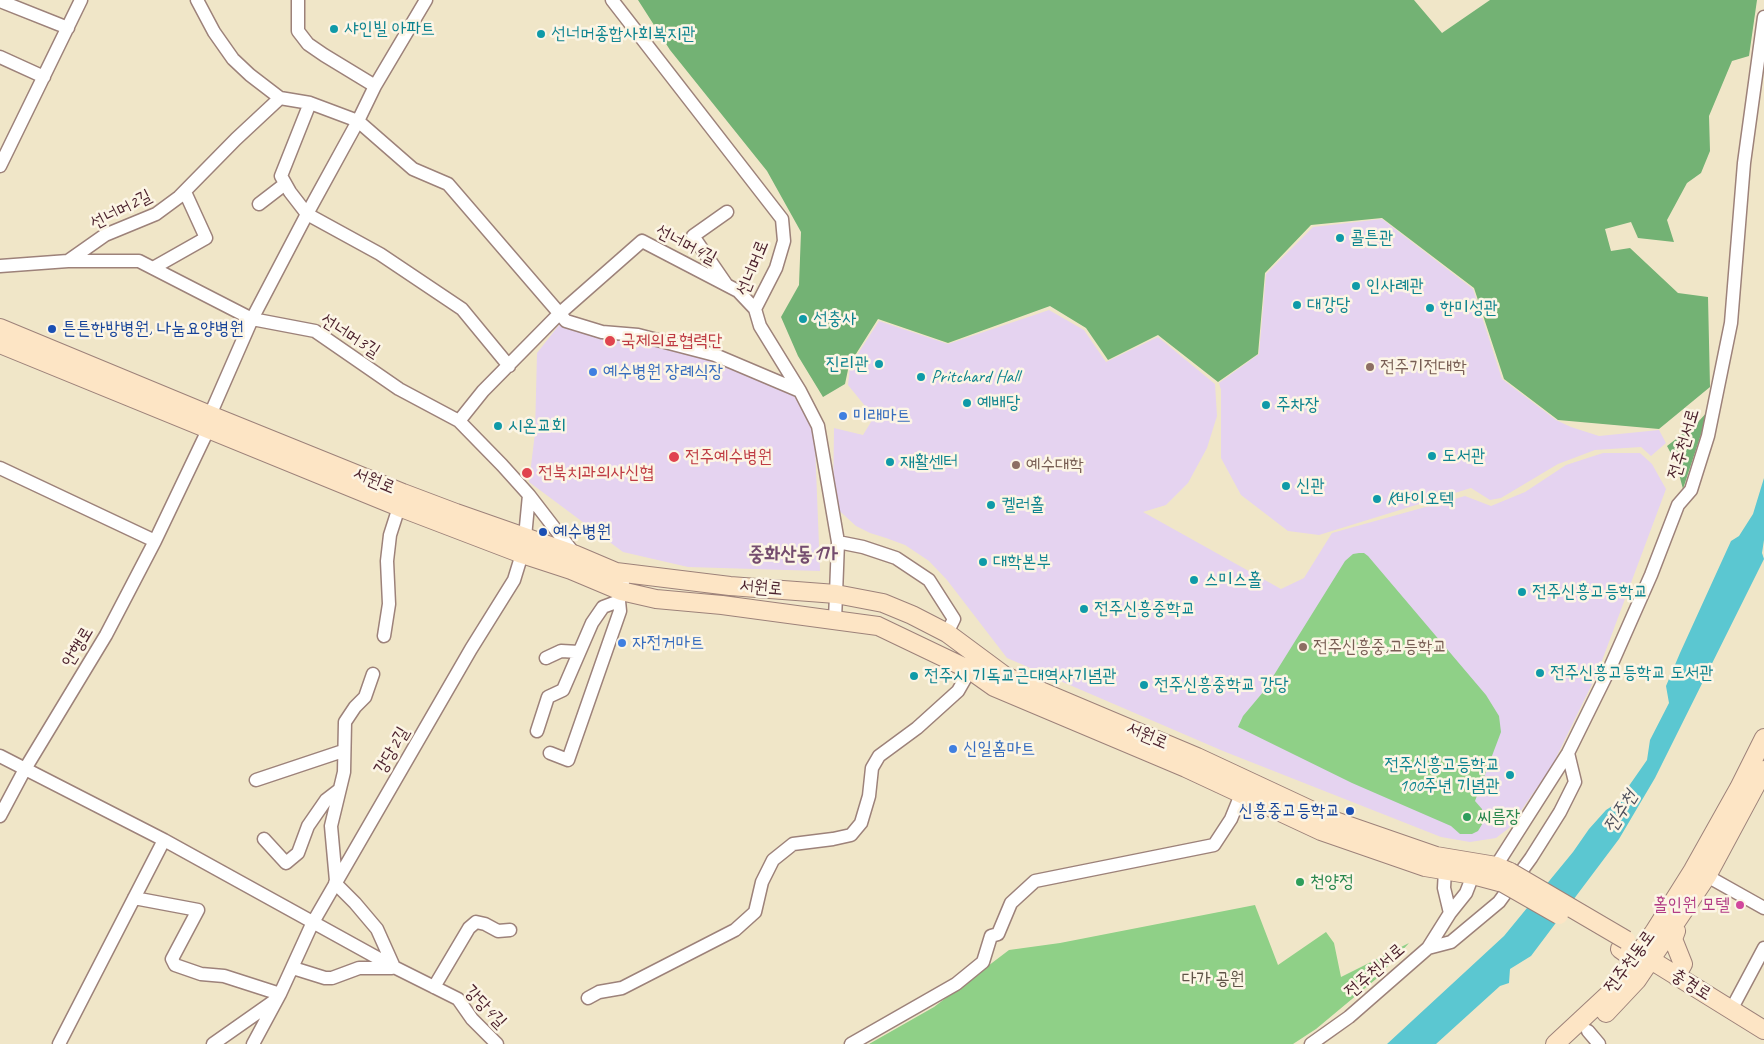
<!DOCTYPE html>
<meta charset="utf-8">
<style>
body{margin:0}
canvas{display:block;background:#f0e6c8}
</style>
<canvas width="1764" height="1044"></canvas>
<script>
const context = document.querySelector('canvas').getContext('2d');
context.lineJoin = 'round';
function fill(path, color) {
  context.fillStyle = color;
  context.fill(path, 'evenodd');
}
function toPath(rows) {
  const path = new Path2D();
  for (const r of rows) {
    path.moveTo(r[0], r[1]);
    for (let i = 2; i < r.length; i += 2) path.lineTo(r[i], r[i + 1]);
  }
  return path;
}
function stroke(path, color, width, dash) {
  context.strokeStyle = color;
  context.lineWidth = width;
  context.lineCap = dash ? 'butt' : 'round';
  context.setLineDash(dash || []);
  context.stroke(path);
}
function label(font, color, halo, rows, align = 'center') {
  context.font = font + ' Caveat,"Poor Story",sans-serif';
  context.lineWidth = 5;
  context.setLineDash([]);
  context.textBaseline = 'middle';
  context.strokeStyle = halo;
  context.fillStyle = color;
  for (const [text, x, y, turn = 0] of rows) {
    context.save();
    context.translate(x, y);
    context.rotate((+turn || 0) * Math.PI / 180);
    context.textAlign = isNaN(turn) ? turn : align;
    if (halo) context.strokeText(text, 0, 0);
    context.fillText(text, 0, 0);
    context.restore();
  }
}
const built = toPath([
 [1382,219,1473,289,1502,379,1556,420,1571,427,1599,436,1659,430,1666,443,1651,456,1641,447,1595,450,1558,464,1501,498,1490,500,1471,488,1319,535,1288,531,1241,495,1221,458,1221,390,1219,383,1259,354,1266,274,1313,227],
 [1049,310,1084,330,1106,362,1158,337,1215,384,1217,416,1207,448,1188,483,1166,505,1143,512,1281,589,1304,578,1332,533,1465,496,1491,506,1525,492,1566,465,1603,453,1640,453,1652,464,1666,489,1597,674,1552,766,1509,828,1496,838,1470,842,1441,837,1223,751,1007,658,947,580,929,561,905,545,886,538,870,533,856,526,833,505,834,428,863,435,874,417,848,385,850,366,879,321,948,344],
 [559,325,603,336,628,337,671,348,743,372,796,397,814,418,820,571,688,567,623,552,529,482,535,433,537,353]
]);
const green = toPath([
 [1359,553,1364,553,1368,556,1486,695,1499,716,1501,732,1475,801,1482,809,1484,821,1478,831,1472,834,1460,834,1451,826,1352,783,1238,727,1243,716,1264,691,1345,561,1353,554],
 [1255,905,1278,965,1326,932,1334,943,1341,977,1409,943,1376,979,1316,1029,1293,1044,869,1044,934,1007,1009,950,1060,943]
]);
const forest = toPath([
 [638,0,1414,0,1442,33,1490,0,1757,0,1749,56,1732,61,1709,116,1710,151,1701,173,1687,183,1667,220,1674,242,1638,238,1631,222,1605,229,1611,251,1630,248,1678,293,1708,297,1710,387,1659,429,1558,420,1504,379,1474,288,1382,218,1311,225,1265,273,1258,354,1218,382,1158,335,1108,360,1086,328,1050,306,948,343,878,319,849,365,845,384,823,397,798,356,781,317,799,285,801,232,767,171,670,50],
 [1709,410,1683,489,1676,463,1667,446,1698,422]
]);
const water = toPath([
 [1764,478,1764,540,1762,553,1764,559,1655,778,1619,839,1531,956,1510,969,1509,983,1500,986,1436,1044,1387,1044,1504,936,1573,852,1589,829,1606,810,1617,803,1647,760,1650,740,1669,703,1666,686,1680,653,1731,541,1739,536,1753,514]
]);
const street = toPath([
 [197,0,214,32,233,59,250,75,280,98,310,103,358,121,413,169,448,184,566,321,602,332,638,335,715,355,800,391],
 [298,0,298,31,308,44,324,55,375,86],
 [612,0,782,219,784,241,776,268,755,309,760,326,800,391,818,426,838,542,835,620],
 [0,1,68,28],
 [0,57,44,77],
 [310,103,281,176,290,192,307,214,380,254,462,309,509,366],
 [0,166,81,0],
 [259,204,285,184],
 [68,261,105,235,156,214,179,197,236,139,280,98],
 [0,266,68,261,139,261,252,319,315,331,399,389,459,421,502,465,529,495,576,556],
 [153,268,206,238,185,192],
 [726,284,693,236,727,212],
 [459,421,483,391,559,314,642,241,738,291,755,309],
 [0,468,155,541],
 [525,537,529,495],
 [838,542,863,547,896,558,929,580,954,619,947,633],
 [384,636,389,604,387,561,390,535,399,507],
 [546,658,561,651,579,652],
 [537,731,548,697,563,690,592,623,603,607,619,601],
 [550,753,568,760,620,611,619,601,623,582],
 [0,756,164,840,394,967,458,999,472,1019,497,1044],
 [256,780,343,751],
 [0,816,25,769,106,635,155,541,208,430,210,415,252,319,307,214,358,121,375,86,426,0],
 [264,839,286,863,298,853,308,826,326,800,339,790],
 [1496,866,1568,753,1609,670,1651,575,1678,505,1691,490,1708,436,1731,323,1744,163,1764,17],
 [1445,870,1444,888,1450,913],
 [1707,876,1764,908],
 [336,881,331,826,344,772,345,722,355,707,365,697,373,674],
 [335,883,355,903,377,929,394,967],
 [134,898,198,910,172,959,175,965,201,974,224,976,280,994],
 [1428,948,1451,942,1499,902,1531,858,1560,812,1575,782,1568,753],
 [293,968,325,978,332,978,359,968,392,968],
 [434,987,469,928,476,922,485,924,498,931,510,930],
 [588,998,599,992,622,988,735,930,755,912,762,882,773,860,793,844,833,839,851,835,861,823,869,796,872,768,879,756,917,728,958,691,970,670],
 [1731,1010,1764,948],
 [1588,1031,1599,1044],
 [59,1044,164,840],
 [213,1044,277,999],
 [253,1044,280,994,312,924,471,649,514,580,522,554],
 [851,1044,956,984,983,962,991,936,998,934,1011,903,1035,881,1214,845,1231,819,1244,787],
 [1311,1044,1349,1017,1428,948,1450,913,1466,893,1473,875]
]);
const secondary = toPath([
 [0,328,210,415,403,493,456,513,576,555,616,572,730,586,836,594,883,603,912,615,947,633,1005,676,1197,757,1332,820,1436,856,1496,866,1510,872],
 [0,344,399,507,522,554,571,570,621,591,656,599,722,605,878,626,970,670,994,687,1186,768,1321,831,1425,867,1473,875,1503,883],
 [1672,927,1676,931,1673,939,1683,964,1676,976],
 [1620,949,1634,959,1646,960],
 [1644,951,1651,960,1764,1030],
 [1606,1013,1637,980,1707,876,1764,770],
 [1555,1044,1612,991,1654,932,1693,870,1739,788,1764,738]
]);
const secondaryBridge = toPath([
 [1510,872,1626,940],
 [1503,883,1559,915]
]);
const markers = [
 [334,29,5,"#0f9aa8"],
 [541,34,5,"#0f9aa8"],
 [1340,238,5,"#0f9aa8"],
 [1356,286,5,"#0f9aa8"],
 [1297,305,5,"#0f9aa8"],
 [1430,308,5,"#0f9aa8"],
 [803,319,5,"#0f9aa8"],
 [52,329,5,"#1a4fb4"],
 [610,341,6,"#e0444e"],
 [879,364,5,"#0f9aa8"],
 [1370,367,5,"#8d6e63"],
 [593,372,5,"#3f7fe0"],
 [921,377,5,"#0f9aa8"],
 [967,403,5,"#0f9aa8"],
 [1266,405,5,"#0f9aa8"],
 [843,416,5,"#3f7fe0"],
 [498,426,5,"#0f9aa8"],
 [1432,456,5,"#0f9aa8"],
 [674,457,6,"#e0444e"],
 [890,462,5,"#0f9aa8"],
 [1016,465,5,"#8d6e63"],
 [527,473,6,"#e0444e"],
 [1286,486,5,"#0f9aa8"],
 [1377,499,5,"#0f9aa8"],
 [991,505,5,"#0f9aa8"],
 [543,532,5,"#1a4fb4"],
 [983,562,5,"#0f9aa8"],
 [1194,580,5,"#0f9aa8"],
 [1522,592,5,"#0f9aa8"],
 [1084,609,5,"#0f9aa8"],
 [622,643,5,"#3f7fe0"],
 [1303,647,5,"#8d6e63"],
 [1540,673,5,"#0f9aa8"],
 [914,676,5,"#0f9aa8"],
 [1144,685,5,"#0f9aa8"],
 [953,749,5,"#3f7fe0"],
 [1510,775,5,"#0f9aa8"],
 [1350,811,5,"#1a4fb4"],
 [1467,817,5,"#2e9e5b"],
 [1300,882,5,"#2e9e5b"],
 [1740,905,5,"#d1479c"]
];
const cultureNames = [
 ["샤인빌 아파트",344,29],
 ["선너머종합사회복지관",551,34],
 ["콜튼관",1350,238],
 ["인사례관",1366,286],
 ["대강당",1307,305],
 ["한미성관",1440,308],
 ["선충사",813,319],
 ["진리관",869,364,"right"],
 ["Pritchard Hall",931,377],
 ["예배당",977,403],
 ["주차장",1276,405],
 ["시온교회",508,426],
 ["도서관",1442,456],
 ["재활센터",900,462],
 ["신관",1296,486],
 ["K바이오텍",1387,499],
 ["켈러홀",1001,505],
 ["대학본부",993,562],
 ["스미스홀",1204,580],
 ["전주신흥고등학교",1532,592],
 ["전주신흥중학교",1094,609],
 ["전주신흥고등학교 도서관",1550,673],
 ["전주시 기독교근대역사기념관",924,676],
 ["전주신흥중학교 강당",1154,685],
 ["전주신흥고등학교",1500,765,"right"],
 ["100주년 기념관",1500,786,"right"]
];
const streetNames = [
 ["선너머2길",121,210,-27],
 ["선너머4길",686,245,27],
 ["선너머로",753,268,-68],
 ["선너머3길",350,336,32],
 ["전주천서로",1684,444,-74],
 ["서원로",374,481,22],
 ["서원로",761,588,5],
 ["안행로",78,647,-59],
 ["서원로",1147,736,23],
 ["강당2길",392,751,-60],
 ["전주천동로",1630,962,-54],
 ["전주천서로",1375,971,-41],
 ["충경로",1691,985,32],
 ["강당4길",485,1007,46]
];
const transitNames = [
 ["튼튼한방병원, 나눔요양병원",62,329],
 ["예수병원",553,532],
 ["신흥중고등학교",1340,811,"right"]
];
const healthNames = [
 ["국제의료협력단",621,341],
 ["전주예수병원",685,457],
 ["전북치과의사신협",538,473]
];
const educationNames = [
 ["전주기전대학",1380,367],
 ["예수대학",1026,465],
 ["전주신흥중,고등학교",1313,647]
];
const shopNames = [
 ["예수병원 장례식장",603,372],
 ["미래마트",853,416],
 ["자전거마트",632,643],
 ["신일홈마트",963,749]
];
const leisureNames = [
 ["씨름장",1477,817],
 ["천양정",1310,882]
];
const hotelNames = [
 ["홀인원 모텔",1730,905]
];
const parkNames = [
 ["다가 공원",1213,979]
];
const waterNames = [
 ["전주천",1621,812,-58]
];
const quarterNames = [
 ["중화산동1가",793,555]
];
fill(built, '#e5d3f0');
fill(green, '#8fd087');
fill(forest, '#73b274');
fill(water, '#5bc7d1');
stroke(street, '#9d827a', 15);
stroke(secondary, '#9d827a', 20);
stroke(street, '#fff', 12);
stroke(secondary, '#fde5c5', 18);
stroke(secondaryBridge, '#9d827a', 20, []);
stroke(secondaryBridge, '#fde5c5', 18);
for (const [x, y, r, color] of markers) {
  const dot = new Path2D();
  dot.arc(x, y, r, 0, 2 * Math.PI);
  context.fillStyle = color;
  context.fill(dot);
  stroke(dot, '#fcf5e5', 2);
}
label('18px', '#0d838f', '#fcf5e5', cultureNames, 'left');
label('18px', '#4a1f2b', '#fcf5e5', streetNames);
label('18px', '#164399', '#fcf5e5', transitNames, 'left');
label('18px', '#be3a42', '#fcf5e5', healthNames, 'left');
label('18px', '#785e54', '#fcf5e5', educationNames, 'left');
label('18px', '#366cbe', '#fcf5e5', shopNames, 'left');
label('18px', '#27864d', '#fcf5e5', leisureNames, 'left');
label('18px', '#b23c85', '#fcf5e5', hotelNames, 'right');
label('18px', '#5f5447', '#fcf5e5', parkNames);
label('italic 19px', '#4f515d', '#fcf5e5', waterNames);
label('bold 20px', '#744c6e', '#fcf5e5', quarterNames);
</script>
